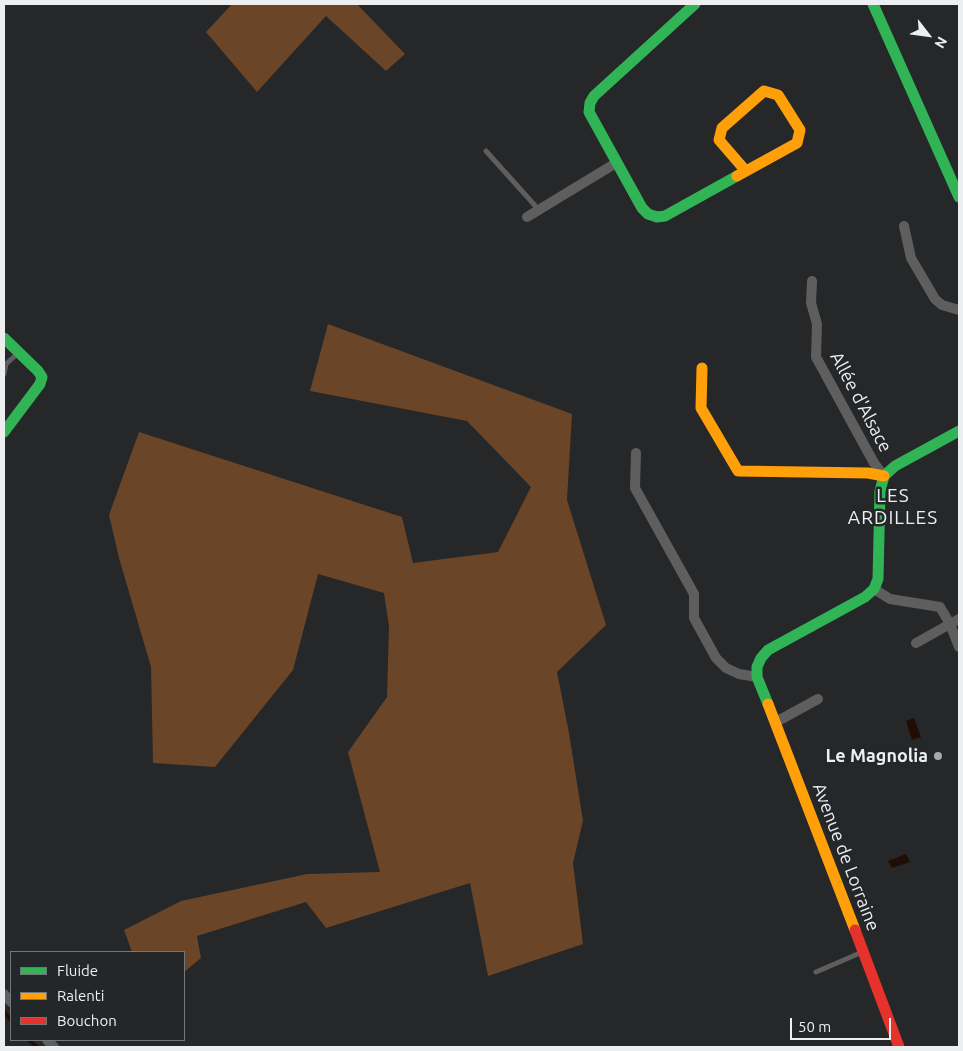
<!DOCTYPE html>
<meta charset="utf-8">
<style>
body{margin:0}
#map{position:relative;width:963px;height:1051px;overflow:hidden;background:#252728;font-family:Ubuntu,sans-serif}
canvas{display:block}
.frame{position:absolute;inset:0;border:5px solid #edeef0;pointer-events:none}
.legend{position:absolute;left:10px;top:951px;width:175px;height:90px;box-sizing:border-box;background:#242729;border:1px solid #747779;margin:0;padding:6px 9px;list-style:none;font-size:15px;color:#edeef0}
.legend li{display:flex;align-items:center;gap:10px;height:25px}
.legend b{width:25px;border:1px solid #747779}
.north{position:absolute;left:903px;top:10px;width:50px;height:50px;-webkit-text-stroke:4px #242729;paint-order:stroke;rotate:120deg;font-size:14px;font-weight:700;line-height:20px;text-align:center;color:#edeef0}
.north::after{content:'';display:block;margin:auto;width:18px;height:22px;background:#edeef0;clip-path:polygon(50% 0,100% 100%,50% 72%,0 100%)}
.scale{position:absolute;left:790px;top:1018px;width:101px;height:22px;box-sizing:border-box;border:2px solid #edeef0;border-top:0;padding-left:6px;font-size:15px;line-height:18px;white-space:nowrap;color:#edeef0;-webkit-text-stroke:4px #242729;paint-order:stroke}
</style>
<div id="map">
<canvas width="963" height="1051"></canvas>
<div class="frame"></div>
<ul class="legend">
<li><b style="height:6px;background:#30b455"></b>Fluide</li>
<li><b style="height:6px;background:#ff9f0a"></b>Ralenti</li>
<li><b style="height:6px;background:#e5322d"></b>Bouchon</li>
</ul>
<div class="north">N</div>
<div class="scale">50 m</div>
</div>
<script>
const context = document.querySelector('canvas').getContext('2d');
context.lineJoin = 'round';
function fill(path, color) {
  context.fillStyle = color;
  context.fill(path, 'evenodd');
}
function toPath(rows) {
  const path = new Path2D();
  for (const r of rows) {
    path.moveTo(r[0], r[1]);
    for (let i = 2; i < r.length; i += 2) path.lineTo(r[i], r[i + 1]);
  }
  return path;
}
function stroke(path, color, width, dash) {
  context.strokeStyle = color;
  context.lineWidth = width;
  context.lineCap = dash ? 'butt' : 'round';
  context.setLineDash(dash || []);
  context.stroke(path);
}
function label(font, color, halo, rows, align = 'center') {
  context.font = font + ' Ubuntu,sans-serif';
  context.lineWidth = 5;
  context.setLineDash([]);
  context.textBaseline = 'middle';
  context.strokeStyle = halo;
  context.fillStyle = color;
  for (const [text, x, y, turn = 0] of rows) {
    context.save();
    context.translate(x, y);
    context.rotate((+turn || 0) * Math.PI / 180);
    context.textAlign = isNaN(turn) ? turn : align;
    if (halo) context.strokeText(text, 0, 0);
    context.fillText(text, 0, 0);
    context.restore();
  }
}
const forest = toPath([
 [232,4,357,4,405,54,386,71,326,16,257,92,206,32],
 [328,324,572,414,567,500,606,625,557,672,569,733,583,821,573,863,583,944,488,976,470,883,326,928,306,902,197,936,201,958,184,972,184,952,132,952,124,930,181,901,307,874,380,872,348,752,387,697,389,626,384,593,318,574,293,670,215,767,153,763,151,667,119,558,109,515,139,432,402,517,413,563,498,552,531,487,467,421,310,391]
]);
const water = toPath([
 [914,718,921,737,912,740,906,721],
 [906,854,910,862,892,868,888,861]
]);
const stream = toPath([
 [4,1012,11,1020],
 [29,1040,37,1047]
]);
const lane = toPath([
 [486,151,539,210],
 [4,374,6,364,17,354],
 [816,972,860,953]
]);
const street = toPath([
 [527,217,616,163],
 [904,226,911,258,935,299,942,305,959,310],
 [812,281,811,303,817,324,816,357,874,463,884,476],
 [636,453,635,488,694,594,694,618,716,658,726,668,739,674,757,677],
 [874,589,890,599,940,607,950,624,959,647],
 [916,643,959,619],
 [776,722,818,699],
 [4,994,11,1002],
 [47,1040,54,1047]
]);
const fast = toPath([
 [695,4,594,96,590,103,589,112,642,208,648,214,657,217,665,216,737,176],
 [873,4,959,197],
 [4,338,38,371,42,377,40,384,4,432],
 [768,704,757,677,757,667,761,658,768,650,865,597,874,589,878,579,880,491,884,476,895,466,959,431]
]);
const slow = toPath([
 [737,176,797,143,800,130,778,95,764,91,722,128,719,140,745,170],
 [702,368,701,408,738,471,868,473,884,476],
 [768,704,855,930]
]);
const jam = toPath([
 [855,930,899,1047]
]);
const markers = [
 [938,756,5,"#a7a8aa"]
];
const streetNames = [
 ["Allée d'Alsace",861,402,62],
 ["Avenue de Lorraine",846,857,69]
];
const poiNames = [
 ["Le Magnolia",928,756]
];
const neighbourhoodNames = [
 ["LES",893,496],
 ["ARDILLES",893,518]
];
fill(forest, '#6a4528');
fill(water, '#200e04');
stroke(stream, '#200e04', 4);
stroke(lane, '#5e5e5f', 5);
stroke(street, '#5e5e5f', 10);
stroke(fast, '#30b455', 11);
stroke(slow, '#ff9f0a', 11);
stroke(jam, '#e5322d', 11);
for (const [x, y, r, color] of markers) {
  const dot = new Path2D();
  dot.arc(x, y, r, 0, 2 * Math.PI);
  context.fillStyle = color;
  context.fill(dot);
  stroke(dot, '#242729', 2);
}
label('18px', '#edeef0', '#242729', streetNames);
label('bold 18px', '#edeef0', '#242729', poiNames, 'right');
context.letterSpacing = '1px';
label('19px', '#edeef0', '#242729', neighbourhoodNames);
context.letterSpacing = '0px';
</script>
